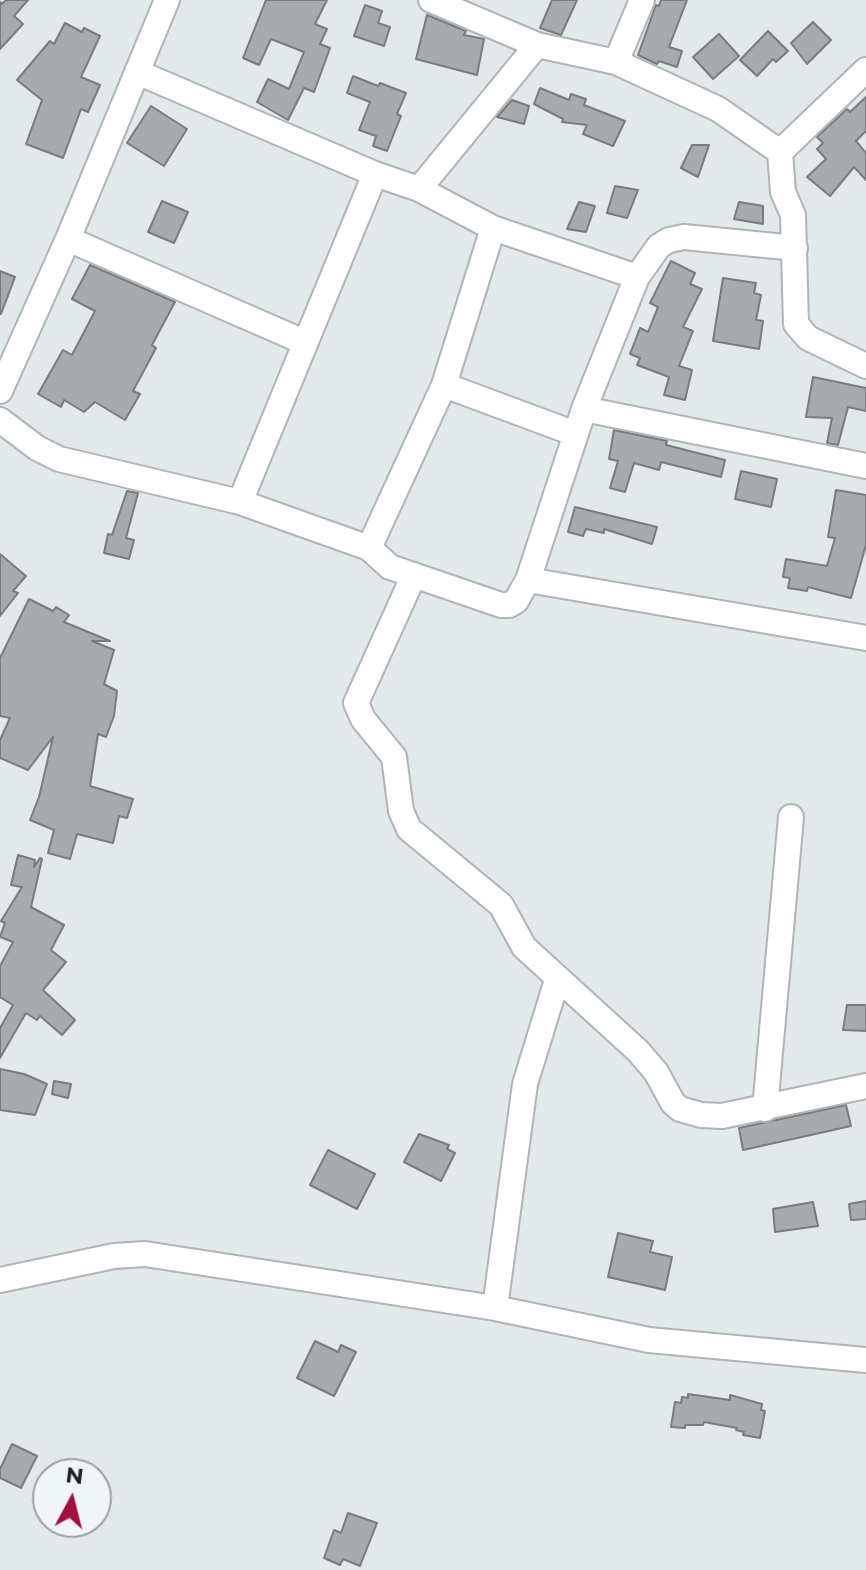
<!DOCTYPE html>
<style>
body{margin:0}
#map{position:relative;width:866px;height:1570px;overflow:hidden;background:#e3e8ea;font-family:Montserrat,sans-serif}
canvas{display:block}
.north{position:absolute;left:32px;top:1458px;width:80px;height:80px;box-sizing:border-box;background:#f0f5f7;border:2px solid #9da1a2;border-radius:50%;rotate:7deg;font-size:22px;font-weight:700;line-height:32px;text-align:center;color:#212323}
.north::after{content:'';display:block;margin:auto;width:28px;height:36px;background:#a60d40;clip-path:polygon(50% 0,100% 100%,50% 72%,0 100%)}
</style>
<div id="map">
<canvas width="866" height="1570"></canvas>
<div class="north">N</div>
</div>
<script>
const context = document.querySelector('canvas').getContext('2d');
context.lineJoin = 'round';
function fill(path, color) {
  context.fillStyle = color;
  context.fill(path, 'evenodd');
}
function toPath(rows) {
  const path = new Path2D();
  for (const r of rows) {
    path.moveTo(r[0], r[1]);
    for (let i = 2; i < r.length; i += 2) path.lineTo(r[i], r[i + 1]);
  }
  return path;
}
function stroke(path, color, width, dash) {
  context.strokeStyle = color;
  context.lineWidth = width;
  context.lineCap = dash ? 'butt' : 'round';
  context.setLineDash(dash || []);
  context.stroke(path);
}
const building = toPath([
 [6,0,28,0,14,16,23,24,0,49,0,2,2,4,6,0],
 [266,0,327,0,315,24,327,29,320,44,330,48,314,92,304,88,288,120,257,102,268,79,289,89,304,52,271,39,259,65,243,58,266,0],
 [552,0,577,0,561,35,540,28,552,0],
 [661,0,687,0,669,47,682,51,677,67,659,61,657,64,638,55,656,5,659,6,661,0],
 [365,5,382,11,378,23,390,27,384,46,354,36,365,5],
 [427,15,466,31,464,35,484,39,477,75,416,59,427,15],
 [813,22,831,40,807,64,791,43,813,22],
 [65,23,82,32,84,28,100,36,81,77,100,85,88,112,81,109,63,158,26,144,42,100,17,80,50,41,54,44,65,23],
 [768,31,788,51,776,62,773,59,757,76,740,60,768,31],
 [719,34,739,56,713,79,693,57,719,34],
 [353,76,378,86,380,83,406,93,397,114,401,116,387,151,373,146,376,136,359,130,370,102,347,93,353,76],
 [540,88,569,100,571,94,586,99,584,105,625,121,613,146,583,134,587,125,562,122,563,119,534,104,540,88],
 [866,97,866,131,856,141,866,153,866,180,854,167,830,196,807,177,826,159,817,149,823,143,817,137,847,109,850,112,866,97],
 [512,100,529,106,524,124,497,117,512,100],
 [151,106,187,129,164,166,127,143,151,106],
 [692,145,709,145,698,177,681,168,692,145],
 [615,186,638,190,627,218,607,213,615,186],
 [162,201,188,212,174,243,148,232,162,201],
 [579,202,595,206,586,232,567,229,579,202],
 [739,202,763,206,763,224,734,219,739,202],
 [671,261,695,273,690,284,702,289,683,327,693,331,679,366,692,370,685,400,664,395,669,377,637,365,640,358,630,354,640,328,648,332,658,307,650,303,671,261],
 [90,265,175,302,152,345,156,348,133,391,140,394,125,420,95,402,84,412,64,400,61,407,38,394,63,350,72,355,95,311,72,299,90,265],
 [0,271,15,277,1,314,0,314,0,271],
 [723,278,756,283,754,293,761,295,756,320,763,321,759,349,713,341,723,278],
 [813,377,866,388,866,411,848,407,838,445,827,443,832,418,806,417,813,377],
 [614,430,667,441,666,445,725,460,721,477,661,462,659,470,634,463,625,492,610,488,618,461,609,459,614,430],
 [741,471,777,479,771,507,735,499,741,471],
 [836,490,866,495,866,545,851,598,808,587,807,591,788,588,790,578,783,577,786,559,827,566,835,538,828,537,836,490],
 [127,491,138,493,126,538,134,540,129,559,104,553,108,534,112,535,127,491],
 [575,507,657,527,652,544,604,529,604,533,586,529,583,536,568,532,575,507],
 [0,554,26,576,13,591,18,593,0,616,0,554],
 [29,599,53,611,56,607,69,615,64,622,110,641,92,641,114,650,104,684,117,691,114,716,106,737,98,734,90,786,133,799,127,818,119,816,113,843,77,834,70,859,48,853,54,830,30,820,39,797,53,737,28,770,0,758,0,740,10,718,0,716,0,658,29,599],
 [18,855,35,860,34,867,40,858,42,859,31,907,64,925,51,950,66,962,43,990,75,1020,62,1035,40,1016,37,1020,26,1013,0,1058,0,1028,13,1005,0,997,0,966,13,942,0,937,5,923,1,921,22,887,11,885,18,855],
 [847,1005,866,1005,866,1031,843,1030,847,1005],
 [0,1069,24,1074,47,1084,35,1115,0,1110,0,1069],
 [54,1081,71,1084,68,1098,52,1094,54,1081],
 [846,1105,851,1126,743,1150,739,1128,846,1105],
 [419,1134,449,1145,447,1149,455,1153,441,1181,404,1162,419,1134],
 [328,1150,375,1174,357,1209,310,1185,328,1150],
 [866,1201,866,1219,851,1220,849,1204,866,1201],
 [813,1202,818,1226,775,1232,773,1209,813,1202],
 [618,1233,653,1241,650,1252,672,1257,665,1290,608,1277,618,1233],
 [315,1341,338,1352,341,1345,356,1352,334,1396,297,1378,315,1341],
 [688,1394,730,1400,730,1395,762,1404,761,1410,765,1411,760,1438,743,1435,744,1432,736,1430,737,1428,704,1422,703,1425,685,1425,685,1428,671,1427,675,1402,681,1403,682,1397,688,1398,688,1394],
 [12,1444,37,1456,21,1488,0,1478,0,1469,12,1444],
 [348,1513,377,1523,360,1566,343,1559,340,1565,324,1558,334,1530,341,1533,348,1513]
]);
const minor = toPath([
 [431,0,537,45,616,62,718,109,780,152,783,192,793,215,796,324,808,338,866,366],
 [616,62,642,0],
 [137,72,375,174,419,189,493,228,637,277,659,246,669,240,684,237,795,248],
 [780,152,866,70],
 [375,174,240,502,369,548,444,385,493,228],
 [419,189,537,45],
 [68,239,304,342],
 [444,385,576,434],
 [0,391,68,239,167,0],
 [584,409,866,466],
 [0,420,37,448,59,459,240,502],
 [369,548,390,567,501,605,509,605,516,601,528,580,584,409,637,277],
 [414,575,356,703,363,719,394,757,401,811,409,829,501,905,524,947,638,1051,656,1072,673,1103,680,1109,701,1115,722,1116,866,1086],
 [528,580,866,638],
 [765,1109,791,817],
 [0,1280,114,1256,145,1254,495,1308,649,1340,866,1360],
 [495,1308,525,1084,557,980]
]);
fill(building, '#a8abae');
stroke(building, '#797c7f', 2);
stroke(minor, '#b0b4b6', 28);
stroke(minor, '#fff', 24);
</script>
